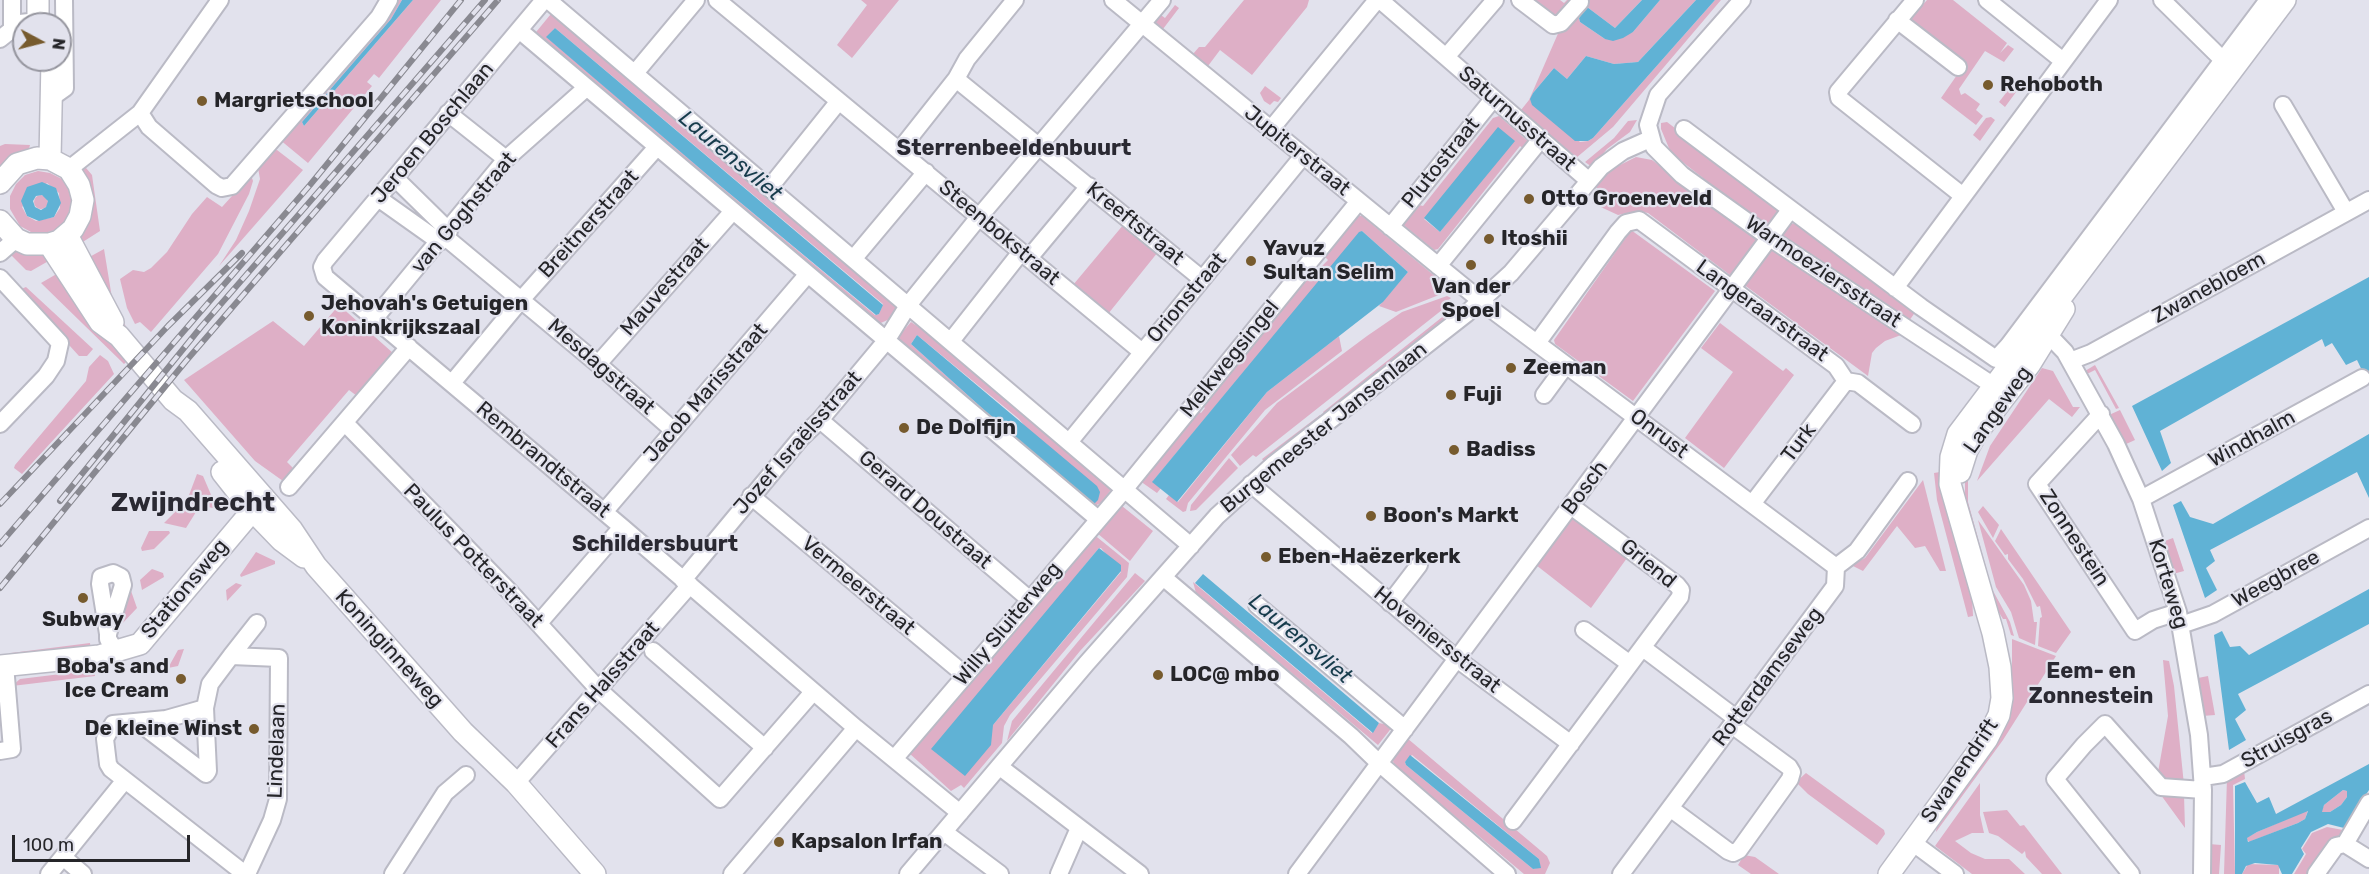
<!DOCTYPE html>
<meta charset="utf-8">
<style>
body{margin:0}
#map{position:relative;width:2369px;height:874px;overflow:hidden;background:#e2e2ed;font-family:Rubik,sans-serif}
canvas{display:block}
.north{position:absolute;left:12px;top:12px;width:60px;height:60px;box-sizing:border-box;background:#e2e2ed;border:2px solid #96969f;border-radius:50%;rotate:97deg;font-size:16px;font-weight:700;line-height:24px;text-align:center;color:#252529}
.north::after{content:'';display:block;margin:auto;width:21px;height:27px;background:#775b2e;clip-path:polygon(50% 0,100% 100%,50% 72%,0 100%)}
.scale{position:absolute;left:12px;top:835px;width:178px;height:27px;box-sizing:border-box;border:3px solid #252529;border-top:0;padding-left:8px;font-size:18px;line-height:21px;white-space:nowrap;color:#252529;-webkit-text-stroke:4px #e2e2ed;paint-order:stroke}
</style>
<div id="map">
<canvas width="2369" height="874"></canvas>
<div class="north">N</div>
<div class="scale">100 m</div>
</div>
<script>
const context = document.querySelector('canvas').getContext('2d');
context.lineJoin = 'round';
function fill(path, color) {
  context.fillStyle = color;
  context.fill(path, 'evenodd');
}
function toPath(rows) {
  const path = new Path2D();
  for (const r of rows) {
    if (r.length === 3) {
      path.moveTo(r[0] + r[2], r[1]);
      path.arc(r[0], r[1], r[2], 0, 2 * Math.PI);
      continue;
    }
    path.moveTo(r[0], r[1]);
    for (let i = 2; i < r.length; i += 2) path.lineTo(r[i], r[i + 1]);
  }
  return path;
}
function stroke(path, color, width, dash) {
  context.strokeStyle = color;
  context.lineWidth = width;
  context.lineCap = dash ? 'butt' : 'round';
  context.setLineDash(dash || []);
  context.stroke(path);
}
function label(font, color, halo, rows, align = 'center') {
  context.font = font + ' Rubik,sans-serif';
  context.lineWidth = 4.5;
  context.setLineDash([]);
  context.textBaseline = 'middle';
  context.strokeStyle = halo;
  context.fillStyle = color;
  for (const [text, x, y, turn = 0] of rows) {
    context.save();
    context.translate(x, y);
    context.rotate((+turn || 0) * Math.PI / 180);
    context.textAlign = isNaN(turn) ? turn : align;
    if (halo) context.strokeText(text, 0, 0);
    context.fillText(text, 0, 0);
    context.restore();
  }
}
const green = toPath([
 [397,0,402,0,391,19,302,122,304,126,413,0,441,0,379,78,374,74,367,82,372,86,308,163,279,139],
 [861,0,899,0,852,58,837,45,867,5],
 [1244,0,1309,0,1307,7,1252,75,1220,50,1208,66,1193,54,1199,47,1205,47],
 [1527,0,1560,0,1564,3,1567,0,1576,0,1557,19],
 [1588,0,1642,0,1615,28,1587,7],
 [1660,0,1696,0,1638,62,1614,64,1586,56,1567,79,1554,68,1533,93,1531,99,1580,142,1588,141,1593,138,1715,0,1721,0,1613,127,1576,158,1521,110,1529,100,1560,29,1585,7,1579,18,1580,22,1605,39,1633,32],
 [1729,0,1735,0,1652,90,1651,89],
 [1927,0,1953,0,2007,43,2000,53,2008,45,2014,49,2004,62,1985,51,1959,89,1961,95,1965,93,1980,104,1976,110,1983,116,1976,125,1941,98,1966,62,1933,37,1927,39,1908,22],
 [1175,5,1179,8,1163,29,1154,22,1158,13,1165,18],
 [555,9,903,305,892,318,874,326,532,37],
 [555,28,883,304,879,314,875,315,718,184,547,37],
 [2016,80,2022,84,2005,107,1999,102],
 [1265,86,1281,98,1278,102,1274,101,1270,105,1264,101,1260,93],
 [1499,116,1530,143,1524,149,1520,146,1438,249,1434,250,1401,223,1415,204,1423,206,1493,118],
 [1514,140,1440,232,1424,219],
 [1991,117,1995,120,1980,141,1973,135,1986,118],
 [1637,120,1630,132,1607,149,1592,167,1585,162,1614,138,1628,121],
 [1667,122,1775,204,1781,210,1772,225,1763,225,1671,153,1661,129,1661,123],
 [5,144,30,145,28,152,0,167,0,146],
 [277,150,303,170,219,266,236,240,249,211,260,179,258,168,272,151],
 [1636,157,1652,160,1752,233,1758,241,1737,274,1730,275,1648,213,1637,211,1618,215,1592,203,1601,192,1593,184,1608,171],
 [81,162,92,175,100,231,78,245,76,168],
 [38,171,50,173,62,179,69,190,72,202,66,221,56,230,44,233,31,232,20,226,10,209,10,196,16,184,25,175],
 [47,183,59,193,60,208,54,217,36,221,27,216,22,207],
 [251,175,253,181,249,194,218,254,151,332,140,322,135,324,127,308,120,279,133,270,144,272,151,268,167,252,192,214,207,197,222,207],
 [41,202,7],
 [1356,216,1362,216,1448,287,1449,291,1396,312,1379,306,1408,272,1362,231,1153,481,1161,488,1157,493,1140,481,1197,410,1201,413,1205,408,1201,405,1309,273,1313,275,1328,260,1324,256],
 [1798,223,1916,311,1909,321,1783,237,1782,232,1789,224],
 [1124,224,1158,252,1108,314,1073,285],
 [1631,230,1715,291,1633,401,1555,344,1554,340],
 [12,248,42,252,52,259,31,271,26,270,6,250],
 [104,249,112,298,130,335,126,337,84,260],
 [1771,249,1780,251,1901,335,1885,341,1876,348,1872,353,1868,376,1743,284],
 [60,272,127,361,124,364,41,283],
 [26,287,93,349,87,356,79,356,19,290],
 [1447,296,1451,298,1445,303,1447,306,1256,457,1253,455,1240,466,1231,455,1277,403,1367,336,1402,312],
 [339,305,393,353,357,396,349,390,287,462,295,470,283,481,255,461,184,380,273,321,304,346],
 [1451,310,1454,314,1325,415,1323,412],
 [911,322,938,340,1113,487,1102,502,1090,509,898,341,898,337],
 [917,335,1019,419,1085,501,911,344],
 [1720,323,1783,371,1786,368,1794,375,1724,468,1685,438,1733,372,1701,348],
 [1339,336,1342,351,1265,410,1188,503,1186,511,1183,512,1166,499,1169,495,1178,502,1267,392],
 [100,355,108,361,114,374,22,474,14,468,15,465,86,381,89,367],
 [2095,365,2119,408,2116,409,2095,370,2087,374,2085,371],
 [2042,368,2053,371,2073,407,2080,407,2072,417,2049,399,1977,481,1990,446],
 [2120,410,2135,440,2124,445,2109,415],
 [1320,415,1322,418,1265,463,1262,459],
 [1229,458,1238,468,1196,510,1190,511,1191,505],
 [1946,471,1972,594,1973,616,1968,617,1937,500,1934,473],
 [197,474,203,476,215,504,213,508,186,503],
 [1965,475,1968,476,1968,502,1992,589,2010,622,2014,636,2011,635,2006,619,2003,619,1992,601,1965,499],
 [1923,480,1946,571,1940,571,1925,546,1915,548,1897,526,1863,571,1851,565,1865,558],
 [1122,506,1153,531,1130,561,1097,533],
 [1983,506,1999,525,1993,538,1978,512],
 [179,508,196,512,186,528,164,523],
 [1573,516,1627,558,1591,608,1536,565],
 [1978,520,2024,585,2031,601,2034,622,2037,622,2035,645,2019,638,2011,612,1996,587],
 [2001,529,2071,632,2056,653,2038,646,2040,618,2042,617,2040,606,2037,607,2023,579,2008,559,2008,554,2005,555,1995,541],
 [149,531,169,531,170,533,154,549,142,551,141,548],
 [1092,533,1129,563,1127,577,1010,715,1004,726,1002,743,964,788,961,785,951,791,909,753],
 [1099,548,1101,548,1121,572,993,725,1081,570],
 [2173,538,2184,571,2173,574,2162,542],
 [256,552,275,561,275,564,241,577,240,575],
 [152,569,163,573,164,577,142,590,140,580],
 [1135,573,1145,581,1080,651,1007,741,1012,721],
 [1193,582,1372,733,1379,723,1393,726,1378,745,1196,593],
 [236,583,242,585,227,601,226,590],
 [130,588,137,608,118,628],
 [2012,639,2056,656,2003,740,1936,832,1937,825,2000,739,2006,725,2012,702],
 [90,643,91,650,14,656,11,653],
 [184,649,178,666,168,668,178,650],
 [2163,660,2169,661,2174,686,2184,785,2157,778,2168,716],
 [94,670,95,676,12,686,20,679],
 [2208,676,2215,715,2202,716,2198,678],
 [1407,738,1547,856,1550,863,1545,874,1524,874,1395,766,1392,759],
 [1412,755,1539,859,1540,867,1533,869,1406,765,1405,762],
 [2244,770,2245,779,2233,785,2235,874,2224,874,2227,778],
 [1806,773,1884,830,1885,834,1877,845,1808,794,1796,782],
 [1980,783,1980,815,1984,833,1972,833,1955,841,1971,853,1985,859,2009,859,2025,874,1972,874,1935,846],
 [2343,790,2347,791,2347,797,2341,805,2330,812,2321,812,2324,805],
 [2158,791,2184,795,2185,828],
 [2007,810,2020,826,2024,825,2062,874,2042,874,2026,857,2025,851,2022,854,1998,836,1989,833,1983,812],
 [2308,810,2305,819,2298,823,2249,842,2246,838,2257,832],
 [2327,827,2343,830,2310,874,2294,874,2306,854,2302,849,2312,833],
 [2209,844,2221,845,2219,874,2207,874],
 [1744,855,1755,857,1779,874,1751,874,1738,865],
 [2248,864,2279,865,2279,874,2242,874]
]);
const water = toPath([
 [402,0,413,0,304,126,302,122,391,19],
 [1642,0,1660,0,1633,32,1623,38,1613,41,1605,39,1580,22,1579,18,1587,7,1615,28],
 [1696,0,1715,0,1593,138,1588,141,1575,141,1532,105,1530,99,1533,93,1554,68,1567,79,1586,56,1614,64,1638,62],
 [555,28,883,305,879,314,876,315,718,184,546,37],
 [1498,127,1515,141,1440,232,1424,218],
 [42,182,56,188,61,203,54,217,39,221,27,216,21,201,27,187],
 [42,195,48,201,46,207,41,210,35,207,33,201,36,196],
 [1362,231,1408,272,1383,302,1267,392,1177,502,1152,482,1359,232],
 [2369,277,2369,385,2357,360,2346,365,2332,343,2325,347,2322,339,2160,431,2171,463,2162,471,2132,406],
 [917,335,1097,486,1100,492,1098,500,1093,505,1085,501,911,344],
 [2369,434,2369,498,2357,472,2210,550,2215,561,2206,568,2217,590,2205,598,2173,505,2181,501,2190,517,2213,524],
 [1099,548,1121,565,1121,571,993,725,991,745,965,776,931,749],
 [1203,574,1379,723,1373,733,1195,583],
 [2369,589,2369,624,2238,694,2246,710,2235,719,2246,740,2229,750,2214,635,2222,631,2230,647,2240,646,2249,655],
 [1410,755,1539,859,1541,868,1533,869,1406,765,1405,762],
 [2369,764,2369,790,2344,828,2328,824,2311,832,2301,848,2304,854,2292,874,2282,874,2278,865,2255,863,2246,866,2242,874,2235,874,2235,786,2245,782,2257,803,2269,797,2276,814],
 [2343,790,2347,791,2347,797,2341,805,2330,812,2322,812,2324,805],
 [2308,811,2305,819,2298,823,2248,842,2247,838,2257,832]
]);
const minor = toPath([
 [12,0,12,29],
 [544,0,325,261,322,267,325,277,622,527,856,728,960,813],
 [548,0,1191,546],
 [717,0,1142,352],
 [1113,0,1491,309,1836,567],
 [1380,0,1588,180],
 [1520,0,1553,25,1561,23,1580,2],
 [1742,0,1658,95,1648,125,1654,147,1682,175,1770,238,2003,392],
 [1915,0,1838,92,1839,98,1963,196],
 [1987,0,2063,61],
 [2162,0,2230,67],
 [1897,20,1958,67],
 [519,30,1098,519],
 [0,39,20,23,38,21],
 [1446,57,1495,0],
 [635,73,696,0],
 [956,79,1202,279],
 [51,98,65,88,64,0],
 [2283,105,2346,212],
 [140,113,149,127,216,185,222,188,232,186,379,17,389,0],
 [448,113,506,159],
 [1271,129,1377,0],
 [1684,129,1921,307,1996,359,2008,346,2268,0],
 [899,151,956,79,967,59,1015,0],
 [69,169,140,113,220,0],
 [395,178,449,231],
 [770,187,839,101],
 [378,198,440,242],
 [1390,227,1493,99],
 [444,236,598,364,673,430],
 [0,253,16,239],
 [854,258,926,172],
 [1029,258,1089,186],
 [1438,266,1541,139],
 [0,278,60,343,56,361,46,376,0,424],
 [1895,288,2109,0],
 [375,318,506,159,586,88],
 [2041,327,2065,352,2116,444,2141,499,2178,612,2199,735,2203,790,2202,874],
 [951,341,1021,252],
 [1537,343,1618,232,1626,223,1639,220,1836,366,1846,381,1858,383,1912,424],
 [2070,361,2091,353,2369,200],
 [598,364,733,211],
 [452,383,521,300,657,147],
 [1544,395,1566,365],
 [2101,414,2037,484,2135,631,2153,620,2178,612],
 [820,420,1029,599],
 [345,423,508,590,599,690,720,799,813,692],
 [1070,441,1303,156],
 [1251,484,1457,659,1571,744],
 [289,487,409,347],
 [751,496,965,675],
 [2141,499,2362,378],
 [1752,504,1846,381],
 [604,512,807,275],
 [1163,577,1351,736,1379,763,1507,874],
 [683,580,800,439,820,420,886,341,909,304,979,217,1162,0],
 [1390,603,1419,565],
 [1257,605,1405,729],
 [539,623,622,527],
 [2181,625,2213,614,2369,528],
 [1584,630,1630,664],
 [108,634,123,585,121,577,113,573,101,577,100,584,108,634,108,639,116,652],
 [1643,648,1737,719],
 [653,651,765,748],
 [231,656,257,623],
 [138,722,206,774,208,771,205,708],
 [0,751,12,749,5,665],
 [894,759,1124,490,1359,201],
 [1000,767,1140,874],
 [2203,777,2223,774,2369,694],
 [516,783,690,585],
 [1670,808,1728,851,1733,853,1739,850,1790,779,1792,772,1789,767,1732,725],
 [1513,821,1680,597,1681,590,1677,585,1571,506],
 [944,832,1000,874],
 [1912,842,1955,874],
 [2345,844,2369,859],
 [63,857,83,874],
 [49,874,125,780],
 [245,874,111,769,108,764,105,739,113,724,166,719,205,708,210,684,231,656,279,658,278,799,272,820,247,874],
 [393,874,445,793,466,775],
 [732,874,856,728],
 [908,874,1086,664,1217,516,1274,464,1466,314,1511,273,1601,167,1623,151,1650,139],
 [1059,874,1079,828],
 [1297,874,1790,210],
 [1621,874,1835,586,1836,567,1857,551,1908,481],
 [2131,874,2055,779,2084,745,2105,724,2161,787,2203,790],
 [2316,874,2336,846,2345,844,2369,803]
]);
const major = toPath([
 [38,0,38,24],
 [50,159,52,60],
 [0,183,17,164,37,158,50,159,69,169,79,185,83,200,80,216,73,229,59,241,49,244,27,244,16,239,0,221],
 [67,235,113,322],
 [49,244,100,322,119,336,173,400,188,411,292,530,316,566,463,732,516,783,595,874],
 [222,472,252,510,281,540,304,557],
 [1960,472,1967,450,1976,434,2030,364,2064,309],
 [0,666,99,656,140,644,263,498],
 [1889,874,1987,739,1999,715,2002,698,2000,667,1993,633,1950,484,1951,457,1958,434,2285,0]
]);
const rail = toPath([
 [60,501,201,327,485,0],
 [0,504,168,326,242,253],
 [0,544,310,185,461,0],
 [0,588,186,361,498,0]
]);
const markers = [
 [1988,85,6,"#775b2e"],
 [202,101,6,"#775b2e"],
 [1529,199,6,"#775b2e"],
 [1489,239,6,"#775b2e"],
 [1251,261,6,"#775b2e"],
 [1471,265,6,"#775b2e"],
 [309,316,6,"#775b2e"],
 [1511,368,6,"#775b2e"],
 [1451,395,6,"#775b2e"],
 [904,428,6,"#775b2e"],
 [1454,450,6,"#775b2e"],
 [1371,516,6,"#775b2e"],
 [1266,557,6,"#775b2e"],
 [83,598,6,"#775b2e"],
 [1158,675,6,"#775b2e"],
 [181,679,6,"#775b2e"],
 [254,729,6,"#775b2e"],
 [779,842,6,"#775b2e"]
];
const poiNames = [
 ["Rehoboth",2000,85],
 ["Margrietschool",214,101],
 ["Otto Groeneveld",1541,199],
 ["Itoshii",1501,239],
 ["Yavuz",1263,249],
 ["Sultan Selim",1263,273],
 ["Van der",1471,287,"center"],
 ["Spoel",1471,311,"center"],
 ["Jehovah's Getuigen",321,304],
 ["Koninkrijkszaal",321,328],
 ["Zeeman",1523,368],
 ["Fuji",1463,395],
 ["De Dolfijn",916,428],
 ["Badiss",1466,450],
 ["Boon's Markt",1383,516],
 ["Eben-Haëzerkerk",1278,557],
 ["Subway",83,620,"center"],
 ["Boba's and",169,667,"right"],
 ["Ice Cream",169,691,"right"],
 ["LOC@ mbo",1170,675],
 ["De kleine Winst",242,729,"right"],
 ["Kapsalon Irfan",791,842]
];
const streetNames = [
 ["Saturnusstraat",1517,119,41],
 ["Jeroen Boschlaan",433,133,-50],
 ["Jupiterstraat",1297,151,39],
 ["Plutostraat",1441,163,-51],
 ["van Goghstraat",464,213,-50],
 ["Breitnerstraat",589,224,-48],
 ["Kreeftstraat",1135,224,39],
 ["Steenbokstraat",999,233,40],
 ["Warmoeziersstraat",1823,272,34],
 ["Mauvestraat",665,287,-49],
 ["Zwanebloem",2209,288,-29],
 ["Orionstraat",1187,298,-50],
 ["Langeraarstraat",1762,311,36],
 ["Melkwegsingel",1230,359,-51],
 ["Mesdagstraat",601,367,41],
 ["Jacob Marisstraat",706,393,-49],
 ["Langeweg",1998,410,-55],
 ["Burgemeester Jansenlaan",1324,428,-39],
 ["Onrust",1659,434,37],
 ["Windhalm",2252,439,-29],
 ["Jozef Israëlsstraat",798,443,-49],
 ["Turk",1799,443,-53],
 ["Rembrandtstraat",543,460,40],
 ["Bosch",1585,488,-53],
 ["Gerard Doustraat",925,510,41],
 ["Zonnestein",2074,538,57],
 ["Paulus Potterstraat",473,556,46],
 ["Griend",1648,564,39],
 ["Weegbree",2276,579,-29],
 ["Korteweg",2168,584,73],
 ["Vermeerstraat",858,586,40],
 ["Stationsweg",185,589,-50],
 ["Willy Sluiterweg",1008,624,-50],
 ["Hoveniersstraat",1437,640,39],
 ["Koninginneweg",389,649,48],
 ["Rotterdamseweg",1768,677,-53],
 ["Frans Halsstraat",603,685,-49],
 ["Struisgras",2287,739,-29],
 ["Lindelaan",277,751,-88],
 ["Swanendrift",1960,771,-56]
];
const neighbourhoodNames = [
 ["Sterrenbeeldenbuurt",1014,149],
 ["Schildersbuurt",655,545],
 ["Eem- en",2091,672],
 ["Zonnestein",2091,697]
];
const waterNames = [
 ["Laurensvliet",730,156,40],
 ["Laurensvliet",1300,639,40]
];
const districtNames = [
 ["Zwijndrecht",193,503]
];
fill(green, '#deafc6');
fill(water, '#60b2d5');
stroke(minor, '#babac5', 20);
stroke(major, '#babac5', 24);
stroke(minor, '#fff', 16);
stroke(major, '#fff', 21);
stroke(rail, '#898991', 6);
stroke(rail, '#e2e2ed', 4, [11]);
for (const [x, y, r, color] of markers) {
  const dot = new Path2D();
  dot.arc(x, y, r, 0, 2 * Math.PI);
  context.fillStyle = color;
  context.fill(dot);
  stroke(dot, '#e2e2ed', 2);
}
label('bold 21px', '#252529', '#e2e2ed', poiNames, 'left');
label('21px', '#252529', '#e2e2ed', streetNames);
label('bold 22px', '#2a2932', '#e2e2ed', neighbourhoodNames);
label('italic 22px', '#173c4c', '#e2e2ed', waterNames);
label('bold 27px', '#2a2932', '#e2e2ed', districtNames);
</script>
